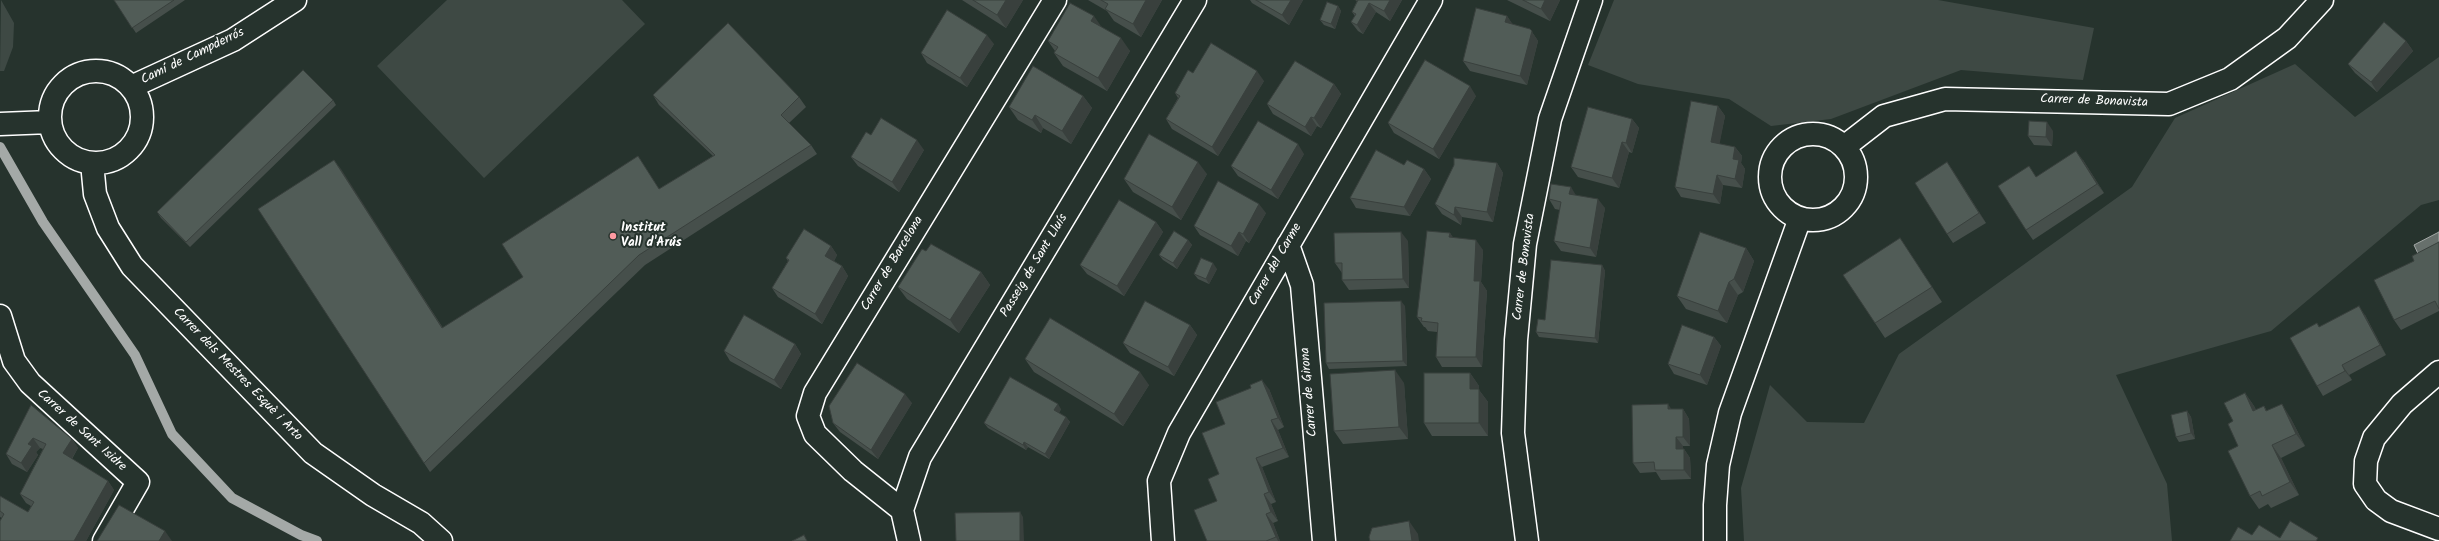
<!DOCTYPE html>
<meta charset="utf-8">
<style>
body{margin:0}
canvas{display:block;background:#26332d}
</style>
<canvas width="2439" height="541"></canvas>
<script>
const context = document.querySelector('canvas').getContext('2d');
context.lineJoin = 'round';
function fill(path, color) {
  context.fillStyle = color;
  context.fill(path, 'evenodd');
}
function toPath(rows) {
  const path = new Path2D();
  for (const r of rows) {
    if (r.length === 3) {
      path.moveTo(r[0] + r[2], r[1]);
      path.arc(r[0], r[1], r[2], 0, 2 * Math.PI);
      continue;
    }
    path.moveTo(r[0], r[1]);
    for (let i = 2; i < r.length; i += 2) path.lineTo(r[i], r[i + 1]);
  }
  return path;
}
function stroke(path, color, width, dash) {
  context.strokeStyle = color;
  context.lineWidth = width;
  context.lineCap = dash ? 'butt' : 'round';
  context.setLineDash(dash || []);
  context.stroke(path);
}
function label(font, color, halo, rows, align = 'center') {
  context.font = font + ' Kalam,sans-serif';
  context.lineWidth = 4;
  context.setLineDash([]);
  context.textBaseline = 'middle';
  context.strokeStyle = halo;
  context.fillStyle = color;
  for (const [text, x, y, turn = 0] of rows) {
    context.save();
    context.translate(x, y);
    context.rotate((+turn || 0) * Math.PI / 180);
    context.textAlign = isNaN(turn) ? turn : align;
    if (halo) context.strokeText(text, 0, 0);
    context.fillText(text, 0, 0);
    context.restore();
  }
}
const green = toPath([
 [1,0,14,23,13,47,4,71,0,71],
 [447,0,622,0,645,24,484,178,377,66],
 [1614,0,1938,0,2094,28,2083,80,1961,70,1831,119,1771,126,1729,99,1638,84,1588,65],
 [2439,57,2439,200,2421,205,2271,331,2116,375,2167,484,2172,541,1744,541,1741,488,1770,385,1807,422,1864,423,1899,354,2132,187,2175,118,2295,64,2355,117]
]);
const water = toPath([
 [2439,232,2439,250,2421,260,2414,245,2439,232]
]);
const stream = toPath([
 [0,147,43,222,135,355,172,434,232,498,301,535,317,541]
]);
const street = toPath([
 [96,117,46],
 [131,87,233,40,295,0],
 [0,124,50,122],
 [1813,177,43],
 [1844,147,1884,116,1945,99,2169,104,2230,79,2287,38,2322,0],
 [92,163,95,194,108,228,132,266,313,453,373,495,421,523,441,541],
 [1288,245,1302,285,1324,541],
 [0,316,14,361,30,383,138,482,104,541],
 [2439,372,2402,404,2374,438,2366,461,2365,484,2376,500,2391,511,2439,529],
 [902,510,853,471,815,434,808,416,815,393,1055,0],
 [909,541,902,510,920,457,1195,0],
 [1163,541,1159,481,1179,433,1431,0],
 [1527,541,1513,433,1516,340,1525,244,1550,119,1591,0],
 [1715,541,1715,505,1718,465,1730,413,1800,218]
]);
const wall = toPath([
 [114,0,185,0,136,33],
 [962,0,1023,0,1006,28],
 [1088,0,1162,0,1141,37,1114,21,1107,11],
 [1250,0,1303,0,1289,25,1252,3],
 [1355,0,1402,0,1390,21,1376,12,1363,34,1358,31,1351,22,1355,16,1352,12,1357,1],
 [1507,0,1560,0,1550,21],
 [1338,6,1341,11,1335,29,1324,25,1320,20],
 [1507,16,1512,24,1530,29,1538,41,1527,85,1470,71,1463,61],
 [1101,27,1130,51,1107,91,1063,66,1054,53,1055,51,1048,41],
 [2406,41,2413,51,2377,92,2355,73,2348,64],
 [994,44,967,87,927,63,921,53],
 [1264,81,1218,156,1172,129,1166,119,1178,98,1175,93],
 [1334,84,1341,94,1321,128,1317,126,1311,136,1273,114,1267,104],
 [653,95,799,97,806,107,789,123,811,145,817,154,645,265,430,472,424,463,334,160,443,328,523,277,638,156,659,189,713,156,659,105],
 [1083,96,1092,108,1071,144,1043,128,1041,133,1018,120,1009,107],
 [1476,96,1439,159,1394,133,1388,123],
 [333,100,336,105,190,247,161,218,157,212],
 [1718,106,1725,116,1719,144,1735,147,1742,156,1741,163,1745,169,1742,188,1723,185,1720,204,1681,197,1675,187],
 [1632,119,1639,128,1632,153,1629,152,1619,188,1578,177,1571,167],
 [2053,131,2052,146,2034,145,2028,136],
 [871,135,924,150,899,192,858,166,851,157],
 [1304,154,1278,199,1238,176,1231,166],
 [2083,160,2104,193,2033,240,2026,230,2036,177],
 [1947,162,1986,223,1953,243,1947,234],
 [1497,163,1503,173,1493,222,1462,217,1461,225,1442,214,1435,204],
 [1424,169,1431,179,1410,216,1356,208,1350,198],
 [1207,174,1181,220,1133,192,1124,179],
 [1576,195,1605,208,1596,257,1561,251,1554,241,1560,210,1555,209,1549,199],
 [1266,213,1249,243,1246,241,1238,256,1200,235,1194,226],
 [1156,222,1163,232,1124,296,1087,274,1080,265],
 [1450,233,1453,238,1483,250,1481,282,1487,291,1482,367,1442,367,1436,357,1437,332,1428,331,1425,327,1424,327,1417,317],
 [1900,238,1942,302,1885,338,1875,323],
 [1188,240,1192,245,1177,269,1163,260,1159,255],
 [1408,241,1409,288,1349,290,1342,280,1342,273,1335,263],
 [2439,242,2439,311,2401,330,2394,320,2414,261],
 [831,246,837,255,834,261,842,266,848,276,822,324,778,297,772,288,788,261,786,258],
 [1746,248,1754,261,1743,292,1738,295,1727,323,1686,309,1677,296],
 [926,251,981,272,990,285,959,333,907,299,898,287],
 [1602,265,1605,271,1598,343,1539,337,1536,332,1545,320],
 [1217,269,1209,284,1198,279,1194,274],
 [1405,306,1407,366,1329,369,1326,363],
 [2365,315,2386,355,2349,375,2352,380,2323,396,2317,386,2320,327],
 [1190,325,1197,335,1174,376,1130,353,1123,343],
 [1714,337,1721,346,1707,385,1674,374,1668,364],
 [795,344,801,354,781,389,730,361,724,351],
 [1025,359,1149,385,1123,426,1034,372],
 [1470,373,1479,386,1479,390,1488,402,1488,436,1432,436,1424,423],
 [1404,383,1408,439,1343,444,1334,431],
 [1269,389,1284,427,1278,430,1289,457,1262,467,1276,502,1271,504,1278,521,1273,523,1280,541,1207,541,1217,501,1219,474],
 [2245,393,2254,406,2256,410,2264,406,2267,411,2290,417,2305,446,2281,458,2299,495,2271,508,2268,504,2259,509,2250,496,2233,421],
 [912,403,878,459,840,432,833,423],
 [31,405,72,439,78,448,72,459,108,481,114,490,86,541,0,541,0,521,2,518,0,517,0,496,28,512,31,506,26,503,20,494,43,449,40,448,36,452,38,455,27,472,12,464,6,454],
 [1061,409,1059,413,1066,417,1070,422,1049,459,1028,447,1026,450,988,428,984,423],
 [1672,409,1683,409,1689,419,1690,446,1683,446,1683,449,1684,449,1690,458,1691,479,1661,480,1656,472,1640,473,1633,463],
 [2187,411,2191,417,2195,439,2179,442,2176,437]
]);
const shadedWall = toPath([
 [1006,0,1023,0,1006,28,997,15],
 [1146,0,1162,0,1141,37,1133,24],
 [1291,0,1303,0,1289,25,1282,15],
 [1390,0,1402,0,1390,21,1384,11],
 [1545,0,1560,0,1550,21,1541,9],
 [1369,3,1376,12,1363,34,1357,25],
 [1338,6,1341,11,1335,29,1331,24],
 [1094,16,1103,29,1091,21],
 [1507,16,1514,26,1505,22],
 [1530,29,1538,41,1527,85,1520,76],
 [987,35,994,44,967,87,960,78],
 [1121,38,1130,51,1107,91,1098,78],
 [2406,41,2413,51,2377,92,2371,82],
 [1257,71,1264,81,1218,156,1212,147],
 [1334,84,1341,94,1321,128,1314,118],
 [1470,86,1476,96,1439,159,1433,149],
 [1083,96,1092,108,1071,144,1062,131],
 [1718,106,1725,116,1718,152,1711,142],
 [1035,115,1043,128,1041,133,1032,120],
 [1311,117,1317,126,1311,136,1305,127],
 [1632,119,1639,128,1632,153,1626,143],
 [2047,122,2053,131,2052,146,2046,137],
 [917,140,924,150,899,192,892,182],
 [1622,142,1629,152,1619,188,1612,178],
 [1298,144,1304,154,1278,199,1271,190],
 [1735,147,1742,156,1741,163,1745,169,1742,188,1735,179,1733,159],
 [2076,151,2083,160,2104,193,2097,184],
 [334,160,341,169,449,338,442,328],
 [1198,162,1207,174,1181,220,1172,207],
 [1947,162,1954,172,1986,223,1979,213],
 [1497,163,1503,173,1493,222,1487,212],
 [1424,169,1431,179,1410,216,1404,207],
 [1717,175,1723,185,1720,204,1713,194],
 [1571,187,1577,197,1569,194],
 [1598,199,1605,208,1596,257,1590,248],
 [1259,204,1266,213,1249,243,1243,234],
 [1455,207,1462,217,1461,225,1454,215],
 [1156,222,1163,232,1124,296,1117,286],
 [1239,232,1246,241,1238,256,1231,246],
 [1401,232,1408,241,1409,288,1403,279],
 [1450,233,1457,243,1449,237],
 [1900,238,1910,253,1942,302,1932,287],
 [1188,240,1192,245,1177,269,1173,263],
 [1476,240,1483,250,1481,282,1487,291,1482,367,1476,357,1474,281],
 [831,246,837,255,832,265,825,256],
 [1746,248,1754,261,1743,292,1734,279],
 [1213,263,1217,269,1209,284,1206,279],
 [1602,265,1605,271,1598,343,1595,338],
 [842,266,848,276,822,324,815,314],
 [981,272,990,285,959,333,950,320],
 [1729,282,1738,295,1727,323,1718,311],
 [1401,301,1405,306,1407,366,1403,361],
 [2359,306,2365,315,2386,355,2380,345],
 [1190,325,1197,335,1174,376,1168,367],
 [1714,337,1721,346,1707,385,1700,375],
 [795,344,801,354,781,389,774,380],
 [2342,365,2349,375,2352,380,2345,371],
 [1395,370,1404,383,1408,439,1399,427],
 [1140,372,1149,385,1123,426,1114,414],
 [1470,373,1479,386,1479,390,1488,402,1488,436,1479,423,1470,389],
 [1262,380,1269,389,1284,427,1278,418],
 [2245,393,2254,406,2262,424,2253,411],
 [905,394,912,403,878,459,871,450],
 [1058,404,1061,409,1058,415,1054,410],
 [1668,404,1674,413,1668,409],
 [2282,404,2290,417,2305,446,2296,434],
 [1683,409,1689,419,1690,446,1683,437],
 [2187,411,2191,417,2195,439,2191,433],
 [1066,417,1070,422,1049,459,1045,454],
 [1271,420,1278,430,1289,457,1283,448],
 [1676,437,1683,446,1683,458,1676,449],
 [33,438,40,448,36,452,38,455,27,472,21,463,28,444],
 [72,439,78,448,69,463,63,453],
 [1024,442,1028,447,1026,450,1023,445],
 [2272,445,2281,458,2299,495,2290,482],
 [1684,449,1690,458,1691,479,1684,470],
 [1256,458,1262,467,1276,502,1269,492],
 [108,481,114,490,86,541,74,541],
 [1264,494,1271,504,1278,521,1271,512],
 [1020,512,1023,517,1024,541,1020,541],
 [1266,514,1273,523,1280,541,1278,541,1276,537],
 [1409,521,1418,534,1419,541,1412,541],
 [165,531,172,541,159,541]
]);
const building = toPath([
 [114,0,174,0,132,28,114,0],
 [973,0,1006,0,997,15,973,0],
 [1101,0,1146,0,1133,24,1105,9,1108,4,1101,0],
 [1256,0,1291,0,1282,15,1256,0],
 [1358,0,1390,0,1384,11,1369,3,1357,25,1351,22,1356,14,1352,12,1358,0],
 [1523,0,1545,0,1541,9,1523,0],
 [1327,2,1338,6,1331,24,1320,20,1327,2],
 [1070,3,1094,16,1091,21,1121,38,1098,78,1054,53,1058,47,1048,41,1070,3],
 [1476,8,1507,16,1505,22,1530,29,1532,31,1520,76,1463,61,1476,8],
 [947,10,987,35,960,78,921,53,947,10],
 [2384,22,2406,41,2371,82,2348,64,2384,22],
 [728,23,799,97,781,115,811,145,639,255,424,463,258,209,334,160,442,328,523,277,502,244,638,156,659,189,715,155,653,95,728,23],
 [1211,43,1257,71,1212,147,1166,119,1180,96,1175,93,1188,70,1193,73,1211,43],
 [1425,60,1470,86,1433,149,1388,123,1425,60],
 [1295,61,1334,84,1314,118,1311,117,1305,127,1267,104,1295,61],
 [1033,66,1083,96,1062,131,1035,115,1032,120,1009,107,1033,66],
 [303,70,333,100,186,242,157,212,303,70],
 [1691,101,1718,106,1711,142,1735,147,1733,159,1739,160,1735,179,1717,175,1713,194,1675,187,1691,101],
 [1588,107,1632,119,1626,143,1622,142,1612,178,1571,167,1588,107],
 [881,118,917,140,892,182,851,157,866,132,871,135,881,118],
 [1258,121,1298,144,1271,190,1231,166,1258,121],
 [2029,121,2047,122,2046,137,2028,136,2029,121],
 [1149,134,1198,162,1172,207,1124,179,1149,134],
 [1376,150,1404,165,1407,160,1424,169,1404,207,1350,198,1376,150],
 [2076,151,2097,184,2026,230,1998,186,2029,166,2036,177,2076,151],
 [1454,158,1497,163,1487,212,1455,207,1454,215,1435,204,1454,165,1454,158],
 [1947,162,1979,213,1947,234,1915,183,1947,162],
 [1218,181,1259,204,1243,234,1239,232,1231,246,1194,226,1218,181],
 [1551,184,1571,187,1569,194,1598,199,1590,248,1554,241,1561,202,1549,199,1551,184],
 [1119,200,1156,222,1117,286,1080,265,1119,200],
 [804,229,831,246,825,256,842,266,815,314,772,288,789,260,786,258,804,229],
 [1174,231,1188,240,1173,263,1159,255,1174,231],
 [1427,231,1450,233,1449,237,1476,240,1474,281,1480,281,1476,357,1436,357,1438,323,1421,321,1422,318,1417,317,1427,231],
 [1401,232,1403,279,1342,280,1342,263,1335,263,1334,233,1401,232],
 [1700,232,1746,248,1734,279,1729,282,1718,311,1677,296,1700,232],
 [1900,238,1932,287,1875,323,1843,275,1900,238],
 [2439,242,2439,309,2435,301,2394,320,2374,280,2414,261,2412,256,2439,242],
 [931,244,981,272,950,320,898,287,922,249,926,251,931,244],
 [1201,258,1213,263,1206,279,1194,274,1201,258],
 [1551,260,1602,265,1595,338,1536,332,1538,319,1545,320,1551,260],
 [1145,301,1190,325,1168,367,1123,343,1145,301],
 [1401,301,1403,361,1326,363,1324,303,1401,301],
 [2359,306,2380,345,2342,365,2345,371,2317,386,2290,338,2317,323,2319,327,2359,306],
 [744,315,795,344,774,380,724,351,744,315],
 [1050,318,1140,372,1114,414,1025,359,1050,318],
 [1682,325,1714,337,1700,375,1668,364,1682,325],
 [857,363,905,394,871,450,833,423,829,406,857,363],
 [1395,370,1399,427,1334,431,1330,374,1395,370],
 [1424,373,1470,373,1470,389,1479,389,1479,423,1424,423,1424,373],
 [1010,377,1058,404,1054,410,1066,417,1045,454,1024,442,1023,445,984,423,1010,377],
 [1262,380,1278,418,1271,420,1283,448,1256,458,1269,492,1264,494,1271,512,1266,514,1276,537,1266,541,1207,541,1194,510,1217,501,1208,479,1219,474,1202,433,1225,424,1216,402,1251,388,1250,385,1262,380],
 [2245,393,2253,411,2264,406,2266,411,2282,404,2296,434,2272,445,2290,482,2262,496,2260,491,2250,496,2228,451,2238,446,2228,424,2233,421,2224,403,2245,393],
 [1668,404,1668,409,1683,409,1683,437,1676,437,1676,449,1684,449,1684,470,1655,470,1654,462,1633,463,1632,405,1668,404],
 [31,405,72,439,63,453,108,481,74,541,0,541,0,521,4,514,0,511,0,496,28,512,34,502,20,494,46,444,33,438,28,444,32,446,21,463,6,454,31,405],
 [2187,411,2191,433,2176,437,2171,415,2187,411],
 [119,505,165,531,159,541,97,541,119,505],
 [1020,512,1020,541,956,541,955,513,1020,512],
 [1409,521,1412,541,1370,541,1369,537,1372,528,1409,521],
 [2290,521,2318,538,2316,541,2230,541,2238,527,2252,535,2259,525,2280,538,2290,521],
 [804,535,807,541,792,541,804,535]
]);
const markers = [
 [613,236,4,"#ff9aa2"]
];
const streetNames = [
 ["Camí de Campderrós",193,57,-26],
 ["Carrer de Bonavista",2094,102,2],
 ["Carrer de Barcelona",893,264,-59],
 ["Carrer del Carme",1276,265,-60],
 ["Passeig de Sant Lluís",1035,266,-59],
 ["Carrer de Bonavista",1525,267,-83],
 ["Carrer dels Mestres Esquè i Arto",237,375,46],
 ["Carrer de Girona",1310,392,-95],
 ["Carrer de Sant Isidre",81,431,42]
];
const poiNames = [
 ["Institut",621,229],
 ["Vall d'Arús",621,244]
];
fill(green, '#3e4944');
fill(water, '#67706c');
stroke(water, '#a4a9a7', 1);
stroke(stream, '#a4a9a7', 10);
stroke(street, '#fff', 25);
stroke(street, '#26332d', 22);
fill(wall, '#464f4b');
fill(shadedWall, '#39403d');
fill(building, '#515c57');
stroke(building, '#39403d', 1);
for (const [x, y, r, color] of markers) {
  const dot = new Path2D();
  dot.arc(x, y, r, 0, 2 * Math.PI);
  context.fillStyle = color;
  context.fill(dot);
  stroke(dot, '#26332d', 1.5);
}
label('13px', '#fff', '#26332d', streetNames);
label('bold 13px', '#fff', '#26332d', poiNames, 'left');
</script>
